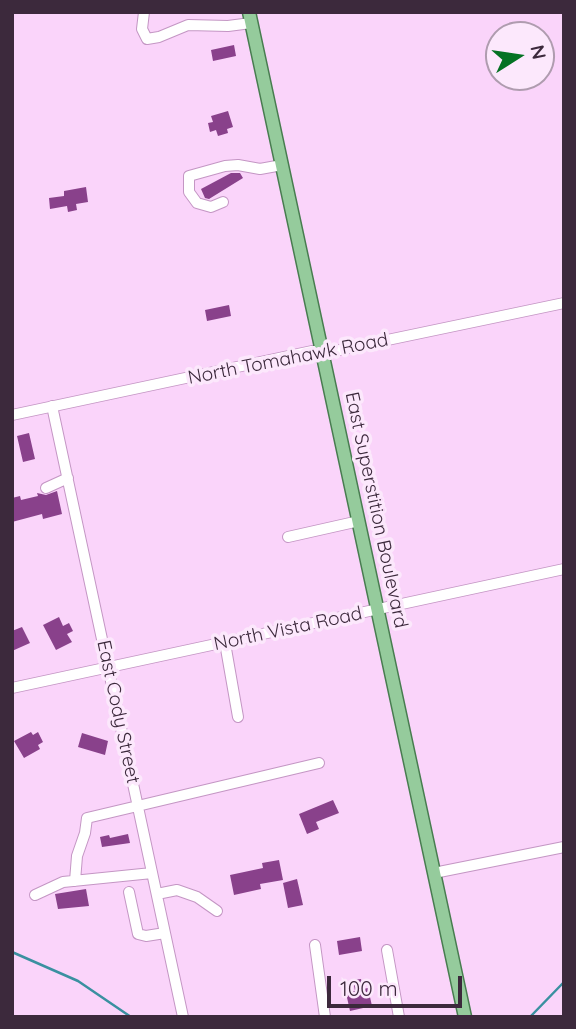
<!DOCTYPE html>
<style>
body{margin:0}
#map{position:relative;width:576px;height:1029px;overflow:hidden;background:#fad4fa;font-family:Quicksand,sans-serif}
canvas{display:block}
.frame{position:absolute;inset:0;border:14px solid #3c293c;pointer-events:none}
.north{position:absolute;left:485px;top:21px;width:70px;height:70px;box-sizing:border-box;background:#fce8fc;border:2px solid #af9caf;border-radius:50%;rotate:78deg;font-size:19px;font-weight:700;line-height:28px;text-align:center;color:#3c293c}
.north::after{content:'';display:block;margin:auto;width:24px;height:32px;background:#057224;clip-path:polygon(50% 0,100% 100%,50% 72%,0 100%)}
.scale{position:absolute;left:327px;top:976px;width:135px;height:32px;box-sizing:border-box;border:4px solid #3c293c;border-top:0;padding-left:9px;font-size:21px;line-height:24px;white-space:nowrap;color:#3c293c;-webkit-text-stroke:5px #fce8fc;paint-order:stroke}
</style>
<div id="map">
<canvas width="576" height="1029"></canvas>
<div class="frame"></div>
<div class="north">N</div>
<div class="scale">100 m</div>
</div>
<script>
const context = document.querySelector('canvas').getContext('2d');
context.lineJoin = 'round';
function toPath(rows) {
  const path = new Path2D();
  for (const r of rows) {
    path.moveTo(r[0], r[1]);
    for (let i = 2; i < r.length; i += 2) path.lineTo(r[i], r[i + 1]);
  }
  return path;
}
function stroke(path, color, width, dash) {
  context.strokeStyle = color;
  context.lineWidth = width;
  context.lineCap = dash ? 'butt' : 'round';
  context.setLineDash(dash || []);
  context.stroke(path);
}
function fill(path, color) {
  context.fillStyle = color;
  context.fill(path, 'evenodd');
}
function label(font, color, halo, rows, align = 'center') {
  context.font = font + ' Quicksand,sans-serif';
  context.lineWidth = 7;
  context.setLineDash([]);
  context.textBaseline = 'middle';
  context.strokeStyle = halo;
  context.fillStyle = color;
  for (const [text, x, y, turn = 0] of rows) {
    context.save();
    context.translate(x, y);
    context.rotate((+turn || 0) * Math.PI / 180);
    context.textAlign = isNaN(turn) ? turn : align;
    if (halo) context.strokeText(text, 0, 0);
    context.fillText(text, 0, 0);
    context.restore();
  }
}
const stream = toPath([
 [12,952,78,981,131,1017],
 [530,1017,564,982]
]);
const building = toPath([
 [234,45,236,56,213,61,211,50],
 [228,111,233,127,227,129,228,133,218,136,216,130,210,132,208,123,213,122,211,116],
 [231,173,240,173,243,178,209,199,205,198,201,189],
 [86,187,88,202,76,204,77,210,68,212,67,206,50,209,49,198,64,196,64,191],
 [229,305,231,316,207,321,205,310],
 [29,433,35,459,23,462,17,436],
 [57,491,62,514,43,519,42,514,12,522,12,498,20,496,21,500,38,496,37,493,46,495],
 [59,617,63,626,69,623,73,631,67,634,72,642,56,650,43,625],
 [22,627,30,643,12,651,12,631],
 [31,732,33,735,38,732,43,742,38,745,40,749,24,758,14,741],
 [82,733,108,741,105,755,78,747],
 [333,800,339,813,316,822,319,829,307,834,299,814],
 [128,834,130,843,102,847,100,837,109,835,110,838],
 [279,860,283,880,260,884,261,889,234,895,230,875,263,868,262,863],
 [297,879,303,905,288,908,283,883],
 [86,889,89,906,58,909,55,894],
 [360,937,362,951,339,955,337,941],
 [361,979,363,989,368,988,372,1006,350,1011,346,993,355,991,353,980]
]);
const minor = toPath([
 [144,12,142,29,147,39,159,37,188,25,228,26,251,23],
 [223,202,211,207,197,203,189,192,189,176,225,166,238,165,260,169,282,165],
 [52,406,183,1017],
 [12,415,312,351,335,351,564,303],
 [46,488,68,478],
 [288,537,359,521],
 [225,643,238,717],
 [12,688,564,569],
 [434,873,564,847],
 [75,881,77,856,85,833,87,818,319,763],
 [129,892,138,934,146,936,165,933],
 [157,894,177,890,197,897,217,911],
 [35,895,63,882,152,873],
 [315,945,325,1017],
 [387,950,399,1017]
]);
const major = toPath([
 [249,12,465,1017]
]);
const streetNames = [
 ["North Tomahawk Road",288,359,-11],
 ["East Superstition Boulevard",376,510,78],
 ["North Vista Road",288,629,-12],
 ["East Cody Street",118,712,78]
];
stroke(stream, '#3a90a0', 2.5);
fill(building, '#89418b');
stroke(minor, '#c496c4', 12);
stroke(major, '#487c50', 15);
stroke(minor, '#fff', 10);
stroke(major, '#95cb9c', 12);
label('19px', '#3c293c', '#fce8fc', streetNames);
</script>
